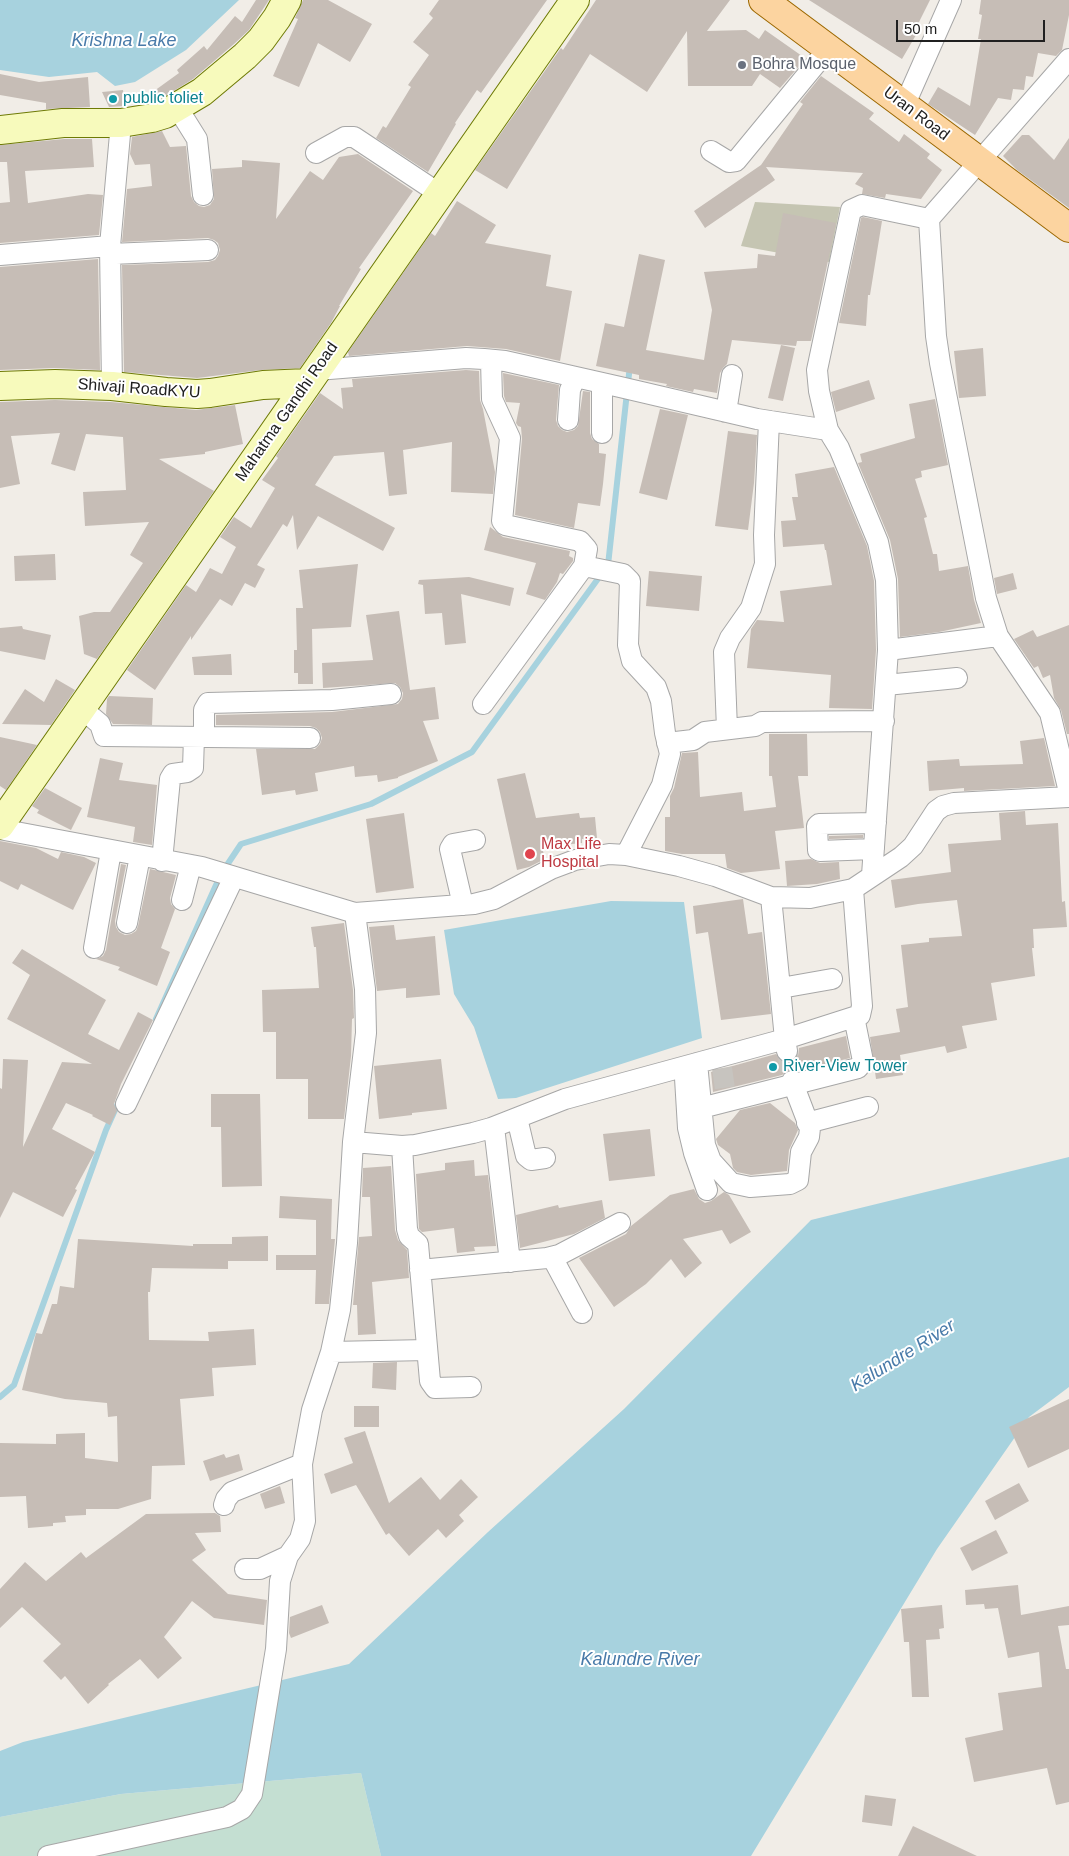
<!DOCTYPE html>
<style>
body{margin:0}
#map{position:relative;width:1069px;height:1856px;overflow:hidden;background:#f1ede7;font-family:Helvetica,sans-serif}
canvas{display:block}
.scale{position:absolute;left:896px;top:20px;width:149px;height:22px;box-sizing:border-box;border:2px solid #202020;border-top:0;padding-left:6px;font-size:15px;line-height:18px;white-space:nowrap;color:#202020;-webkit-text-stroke:4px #fff;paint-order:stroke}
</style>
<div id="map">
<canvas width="1069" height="1856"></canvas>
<div class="scale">50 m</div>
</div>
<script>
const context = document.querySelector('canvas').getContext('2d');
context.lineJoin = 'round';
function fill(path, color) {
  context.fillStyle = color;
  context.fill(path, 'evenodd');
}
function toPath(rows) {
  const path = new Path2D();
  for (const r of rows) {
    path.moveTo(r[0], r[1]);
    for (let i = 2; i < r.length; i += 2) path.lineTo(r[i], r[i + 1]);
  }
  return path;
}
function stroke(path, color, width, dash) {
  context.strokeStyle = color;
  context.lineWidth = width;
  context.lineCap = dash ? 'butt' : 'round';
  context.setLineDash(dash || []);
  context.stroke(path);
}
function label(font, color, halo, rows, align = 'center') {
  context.font = font + ' Helvetica,sans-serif';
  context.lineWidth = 4;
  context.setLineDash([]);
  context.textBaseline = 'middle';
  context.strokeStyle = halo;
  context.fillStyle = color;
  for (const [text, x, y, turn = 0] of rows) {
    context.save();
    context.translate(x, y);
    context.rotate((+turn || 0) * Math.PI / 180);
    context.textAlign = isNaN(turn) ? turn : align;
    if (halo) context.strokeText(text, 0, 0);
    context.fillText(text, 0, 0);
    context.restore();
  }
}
const construction = toPath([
 [755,202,840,207,829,262,741,246]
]);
const wetland = toPath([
 [361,1773,381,1856,0,1856,0,1817,121,1794]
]);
const water = toPath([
 [0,0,239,0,186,50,135,82,115,86,97,72,49,77,0,70],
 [611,901,684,902,702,1038,516,1098,498,1099,474,1027,454,994,444,930],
 [1069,1157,1069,1387,1029,1417,937,1549,751,1856,381,1856,361,1773,121,1794,0,1817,0,1751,23,1742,349,1664,488,1532,624,1409,811,1220]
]);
const stream = toPath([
 [156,1019,221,874,241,844,371,804,472,752,608,565,630,365],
 [0,1397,14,1385,106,1130,120,1099]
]);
const building = toPath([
 [256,0,269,0,249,30,234,44,193,79,159,100,135,105,134,100,143,99,179,73,177,70,204,46,207,50,235,16,242,22],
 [303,0,328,0,372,24,350,62,318,43,299,87,273,76,298,19,295,18],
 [439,0,547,0,481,93,477,90,455,123,456,124,428,172,376,138,383,126,386,128,411,87,408,85,429,55,413,42,433,18,429,14],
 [596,0,730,0,707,31,746,30,759,39,765,30,802,56,799,61,802,63,780,88,760,74,752,86,688,86,687,31,647,92,590,54,507,189,475,170,561,48,563,50],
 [809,0,930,0,913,34,916,35,902,59],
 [981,0,1069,0,1069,15,1062,50,1056,56,1038,53,1033,77,1026,76,1024,90,1013,89,1011,100,998,98,975,135,928,104,938,87,970,106,981,39,978,39,982,15,979,14],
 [0,74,39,82,88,77,90,107,46,109,46,103,0,95],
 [821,76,874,113,869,119,899,142,904,134,930,154,927,158,942,170,921,199,886,194,885,198,862,194,863,188,855,184,863,173,766,167,775,180,705,228,694,211,761,165,803,104,800,102],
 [123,90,125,106,109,107,102,92],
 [162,131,170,147,186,146,191,196,194,202,199,206,204,207,210,205,214,199,212,169,242,167,242,160,280,163,276,219,310,171,323,180,339,157,358,154,413,191,359,268,361,269,339,306,340,306,331,323,300,368,261,370,197,378,124,372,122,265,208,262,215,260,218,256,220,250,218,243,214,240,208,238,122,242,127,189,152,186,150,164,135,165,130,154,132,137],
 [1022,135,1029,135,1054,160,1069,138,1069,208,1017,170,1003,156],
 [64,139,92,139,94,167,25,171,28,203,88,194,103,195,99,235,0,243,0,203,10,202,7,162,0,162,0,145],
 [457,201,496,225,485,243,551,255,546,286,572,291,560,361,506,349,467,346,349,356,348,352,431,233,435,236],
 [783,213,836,223,811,341,797,341,796,346,732,340,727,364,723,368,720,373,717,393,694,389,693,392,666,386,667,384,639,379,639,375,596,366,605,323,624,327,639,254,665,260,646,350,704,360,712,310,704,272,757,268,758,254,775,256],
 [863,217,882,221,870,295,868,295,866,326,839,323,861,218],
 [98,259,100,370,54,368,0,370,0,267],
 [781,345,795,348,783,401,768,398],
 [983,348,986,396,959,398,954,351],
 [466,370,479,371,480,400,483,409,495,472,493,494,451,492,452,442,403,450,407,494,389,496,384,452,334,456,315,485,395,528,383,551,318,516,297,550,293,515,287,527,283,524,257,565,265,569,255,588,245,583,232,606,220,599,191,640,191,636,155,690,127,670,186,585,196,592,210,568,222,574,236,547,220,537,234,517,251,528,275,488,262,480,278,458,276,456,320,393,343,409,341,388,353,387,352,379],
 [503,373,559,385,556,420,558,426,562,430,567,432,574,430,578,426,583,391,590,392,590,433,592,439,599,444,599,453,606,454,603,484,600,506,578,503,574,528,515,515,522,439,521,427,518,426,516,423,520,403,506,402,504,396],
 [869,380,875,399,836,412,831,392],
 [935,399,948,465,921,471,922,477,915,479,927,517,924,518,933,554,937,554,939,571,968,566,974,600,981,623,939,632,900,637,898,579,890,540,858,463,862,462,860,454,915,438,909,404],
 [55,400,111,402,196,410,235,405,243,444,205,452,205,454,159,459,214,491,97,659,84,654,79,616,94,612,110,612,143,563,130,555,149,522,85,526,83,492,126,490,123,437,86,434,75,471,51,464,60,433,11,436,20,484,0,488,0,402],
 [660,409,688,415,667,500,639,493],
 [728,431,757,435,754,483,748,530,715,526],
 [834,467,867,546,874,581,876,650,872,709,829,708,831,675,747,668,751,629,757,620,784,622,780,591,832,585,826,550,825,550,824,544,783,547,781,521,796,520,792,497,798,497,795,474],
 [490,527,503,537,570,551,569,556,573,558,573,561,563,574,560,573,557,582,545,600,526,594,536,563,484,550],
 [55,554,56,580,15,581,14,556],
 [358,564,351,627,312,629,313,684,298,684,298,673,294,673,294,650,297,650,296,608,303,608,299,570],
 [649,571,702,576,699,611,646,606],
 [1013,573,1017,589,997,594,994,578],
 [469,577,514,588,510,606,461,594,466,643,445,645,442,613,425,614,423,585,418,584,419,580],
 [399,611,410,690,435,687,439,719,423,721,438,761,398,777,398,778,378,782,377,775,355,777,354,766,315,773,318,791,296,795,295,790,262,795,256,749,315,749,320,744,322,738,320,732,316,728,310,726,216,725,216,715,332,712,398,704,402,699,403,693,400,687,395,683,323,688,322,663,373,660,366,615],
 [1069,625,1069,734,1067,734,1061,710,1054,698,1050,675,1043,678,1038,666,1034,668,1014,639,1033,630,1037,637],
 [22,626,23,629,51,635,45,660,0,651,0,628],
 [231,654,232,675,194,675,192,657],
 [56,679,75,690,51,725,2,724,25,689,44,702],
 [109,696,153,698,152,725,113,724,106,714,107,699],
 [769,734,807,734,808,776,798,776,804,828,775,831,780,869,741,873,727,868,725,854,682,854,665,851,665,817,670,817,670,796,674,788,682,753,698,752,700,797,742,792,744,811,776,807,772,776,769,776],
 [0,737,37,745,6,790,0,786],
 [1044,738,1055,786,964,791,964,788,929,791,927,761,959,759,960,766,1023,764,1020,741],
 [100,758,123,763,119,780,157,785,152,845,133,842,135,827,87,817],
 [525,773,536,818,579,813,580,818,595,817,597,838,582,839,582,843,542,847,545,859,529,867,517,870,497,779],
 [45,788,82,808,71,830,37,813,39,810,32,806],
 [1025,811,1026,825,1058,823,1062,902,1065,901,1067,927,1033,929,1034,948,1032,948,1035,976,991,983,997,1020,962,1026,967,1048,947,1053,945,1046,900,1055,903,1075,876,1079,870,1037,900,1032,896,1009,908,1007,901,945,929,942,929,938,962,936,957,900,918,904,895,908,891,880,951,872,948,844,1001,840,999,813],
 [404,813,414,888,376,893,366,819],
 [863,835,863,838,829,839,829,836],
 [0,841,36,848,58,859,61,852,84,857,96,863,73,910,21,884,18,890,0,881],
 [811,859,820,863,839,862,840,879,817,884,787,886,785,861],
 [121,864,126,865,115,921,116,927,119,932,125,935,131,934,136,931,138,926,150,869,176,875,170,898,171,904,175,909,161,948,170,952,157,986,118,970,120,967,96,959,103,956,106,950],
 [743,899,748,934,762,932,771,1014,721,1020,708,932,696,934,693,906],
 [344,923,353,990,354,1018,352,1019,351,1056,344,1119,308,1119,308,1079,276,1079,276,1032,263,1032,262,990,319,988,316,947,314,947,311,927],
 [394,925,396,940,435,936,440,995,406,998,406,988,377,991,369,927],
 [22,949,106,1000,88,1034,119,1050,138,1012,153,1020,121,1084,114,1104,117,1111,110,1125,92,1116,93,1115,66,1103,52,1129,95,1152,75,1189,77,1190,63,1217,13,1192,0,1218,0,1088,2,1089,3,1059,28,1060,23,1147,62,1062,92,1064,7,1019,30,975,12,963],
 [846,1036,850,1058,798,1071,788,1070,782,1075,713,1092,711,1072,776,1054,782,1062,789,1063,795,1060,798,1056,799,1048],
 [441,1059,447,1109,412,1113,412,1115,379,1119,374,1066],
 [211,1094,260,1094,262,1186,222,1187,221,1127,211,1127],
 [770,1103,795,1123,798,1130,789,1150,787,1171,751,1175,737,1172,733,1168,730,1154,718,1145,716,1139,740,1110],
 [650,1129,655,1176,609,1181,603,1134],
 [474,1160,475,1176,488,1175,496,1246,474,1247,475,1251,457,1253,454,1228,422,1232,419,1229,416,1174,445,1170,445,1163],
 [391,1166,395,1230,398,1240,407,1250,409,1278,372,1282,376,1334,358,1335,357,1305,353,1305,359,1237,372,1236,370,1197,362,1197,363,1168],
 [694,1189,699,1199,705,1203,711,1201,724,1192,729,1195,751,1232,730,1244,722,1230,683,1239,702,1263,685,1278,671,1259,646,1284,614,1307,579,1258,626,1234,631,1226,670,1195],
 [280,1196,332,1199,331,1239,335,1239,329,1304,315,1304,316,1270,276,1270,276,1255,316,1255,316,1220,279,1218],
 [602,1200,605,1218,574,1234,520,1248,516,1215,558,1205,559,1208],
 [268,1236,268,1261,228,1261,228,1269,152,1268,150,1292,148,1292,149,1340,209,1341,208,1332,254,1329,256,1365,212,1368,214,1396,180,1399,185,1465,152,1466,151,1499,118,1509,86,1509,86,1515,65,1516,66,1522,53,1523,53,1526,28,1528,26,1496,0,1497,0,1443,56,1444,56,1434,85,1433,85,1458,118,1462,117,1416,108,1417,107,1403,65,1399,22,1390,36,1333,42,1334,52,1304,57,1304,60,1286,74,1288,78,1239,193,1246,193,1244,232,1244,232,1237],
 [397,1362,396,1390,372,1388,373,1363],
 [1069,1399,1069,1449,1028,1468,1009,1427],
 [354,1406,379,1406,379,1427,354,1427],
 [365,1431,389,1503,421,1477,440,1500,461,1479,478,1497,459,1515,464,1521,446,1538,438,1529,409,1556,389,1533,386,1535,356,1485,331,1494,324,1474,353,1463,344,1438],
 [224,1454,226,1458,239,1454,243,1470,210,1481,203,1461],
 [1019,1483,1029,1501,995,1520,985,1501],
 [280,1486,285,1503,265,1509,260,1494],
 [215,1513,220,1516,221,1532,195,1533,206,1550,192,1560,228,1594,267,1600,264,1625,214,1618,192,1601,164,1637,182,1658,158,1679,140,1659,108,1684,109,1685,88,1704,65,1676,61,1680,43,1661,61,1644,22,1607,0,1628,0,1589,25,1562,46,1581,81,1552,86,1558,146,1514],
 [996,1530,1008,1553,972,1571,960,1548],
 [1018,1585,1021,1615,1069,1606,1069,1625,1058,1626,1066,1669,1069,1669,1069,1802,1056,1805,1047,1768,974,1782,965,1738,1003,1730,998,1693,1042,1687,1039,1652,1008,1658,998,1608,985,1609,984,1604,966,1605,965,1590],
 [322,1605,329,1623,291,1638,289,1633,290,1617],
 [942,1605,944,1628,939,1629,940,1639,926,1640,929,1697,912,1697,909,1642,904,1642,901,1609],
 [865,1795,896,1799,892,1826,862,1822],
 [913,1826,977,1856,898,1856]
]);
const streetTunnel = toPath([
 [787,1051,792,1081],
 [722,1068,725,1089]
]);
const street = toPath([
 [1069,59,929,219,936,336,940,363,986,598,998,636,1050,713,1069,792],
 [905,104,951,0],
 [177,107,197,139,203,195],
 [711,151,729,162,736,161,829,48],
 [316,153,345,137,354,137,440,194],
 [110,254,208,250],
 [0,255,110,246],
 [317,370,466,358,484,359,505,361,620,387,757,419,828,430],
 [602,383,602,433],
 [112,386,110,246,121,123],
 [726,412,732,375],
 [568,420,570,390,575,378],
 [584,566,623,574,630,581,628,645,632,661,656,687,661,701,665,733,670,754,662,785,626,855],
 [888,650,998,636],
 [886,685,957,678],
 [483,704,584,566,587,549,580,541,505,525,502,521,510,438,492,399,491,360],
 [81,708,100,724,104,736,310,738],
 [727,729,724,652,730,638,751,608,765,564,764,535,769,421],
 [204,737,204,710,208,703,332,700,391,694],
 [667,743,693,740,705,732,755,726,762,722,884,721],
 [0,829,202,867,355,913,474,904,494,899,551,869,575,860,609,854,626,855,679,866,715,876,771,897,810,898,853,889,901,857,913,846,936,811,943,806,954,803,1069,797],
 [874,849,820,851,818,850,817,826,819,824,876,823],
 [162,861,170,779,173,774,187,772,193,768,194,737],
 [872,875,888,650,886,580,878,542,839,448,828,430,819,391,817,370,851,210,862,205,929,219],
 [182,900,191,865],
 [463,905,450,849,453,844,475,840],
 [127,923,140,856],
 [94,948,111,851],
 [781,988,832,979],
 [787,1051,785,1039,860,1015,862,1006,853,889],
 [697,1063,705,1145,711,1161,731,1183,750,1187,790,1184,798,1180,801,1152,809,1137,810,1128,792,1081],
 [685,1078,688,1128,694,1153,707,1190],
 [126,1104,234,877],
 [701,1108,858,1068,863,1061,854,1017],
 [517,1118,526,1156,531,1160,545,1158],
 [807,1123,868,1107],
 [494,1127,510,1262],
 [353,1142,402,1146,415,1145,473,1133,491,1128,565,1099,785,1039,771,897],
 [402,1146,407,1229,409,1236,418,1244,430,1381,435,1388,471,1387],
 [552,1257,582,1313],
 [420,1270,547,1258,559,1255,620,1223],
 [331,1352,427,1350],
 [224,1505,226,1499,232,1492,302,1464],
 [245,1569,260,1569,288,1556],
 [48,1856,227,1817,242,1809,252,1794,276,1649,280,1581,288,1556,300,1539,305,1521,302,1464,312,1410,331,1352,340,1310,347,1243,353,1142,366,1033,365,989,355,913]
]);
const secondary = toPath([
 [0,130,63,123,121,123,152,118,165,114,202,92,245,56,261,40,277,18,287,0],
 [0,386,55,384,112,386,166,392,197,394,210,393,263,385,307,383],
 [0,825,575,0]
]);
const primary = toPath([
 [763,0,1069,228]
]);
const markers = [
 [742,65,5,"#6b7280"],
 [113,99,5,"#0f9aa8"],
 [530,854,6,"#e0444e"],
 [773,1067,5,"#0f9aa8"]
];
const worshipNames = [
 ["Bohra Mosque",752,65]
];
const cultureNames = [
 ["public toliet",123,99],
 ["River-View Tower",783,1067]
];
const streetNames = [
 ["Uran Road",916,114,37],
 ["Shivaji RoadKYU",139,389,4],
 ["Mahatma Gandhi Road",287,412,-55]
];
const healthNames = [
 ["Max Life",541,845],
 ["Hospital",541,863]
];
const waterNames = [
 ["Krishna Lake",124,41],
 ["Kalundre River",903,1356,-32],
 ["Kalundre River",640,1660]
];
fill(construction, '#c5c5b2');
fill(wetland, '#c4dfd2');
fill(water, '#a7d2de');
stroke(stream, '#a7d2de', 6);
fill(building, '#c6bdb6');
stroke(streetTunnel, '#c7c4bf', 20, [20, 10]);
stroke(street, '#a7a7a7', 22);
stroke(secondary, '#6e7a05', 30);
stroke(primary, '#9c6800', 30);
stroke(street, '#fff', 20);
stroke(secondary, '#f7fabc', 28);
stroke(primary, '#fcd4a0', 28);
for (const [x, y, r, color] of markers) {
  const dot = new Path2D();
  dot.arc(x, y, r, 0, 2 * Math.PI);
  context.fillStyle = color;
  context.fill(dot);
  stroke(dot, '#fff', 2);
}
label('16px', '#5b616d', '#fff', worshipNames, 'left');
label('16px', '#0d838f', '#fff', cultureNames, 'left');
label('16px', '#202020', '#fff', streetNames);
label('16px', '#be3a42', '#fff', healthNames, 'left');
label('italic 18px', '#487aa9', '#fff', waterNames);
</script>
